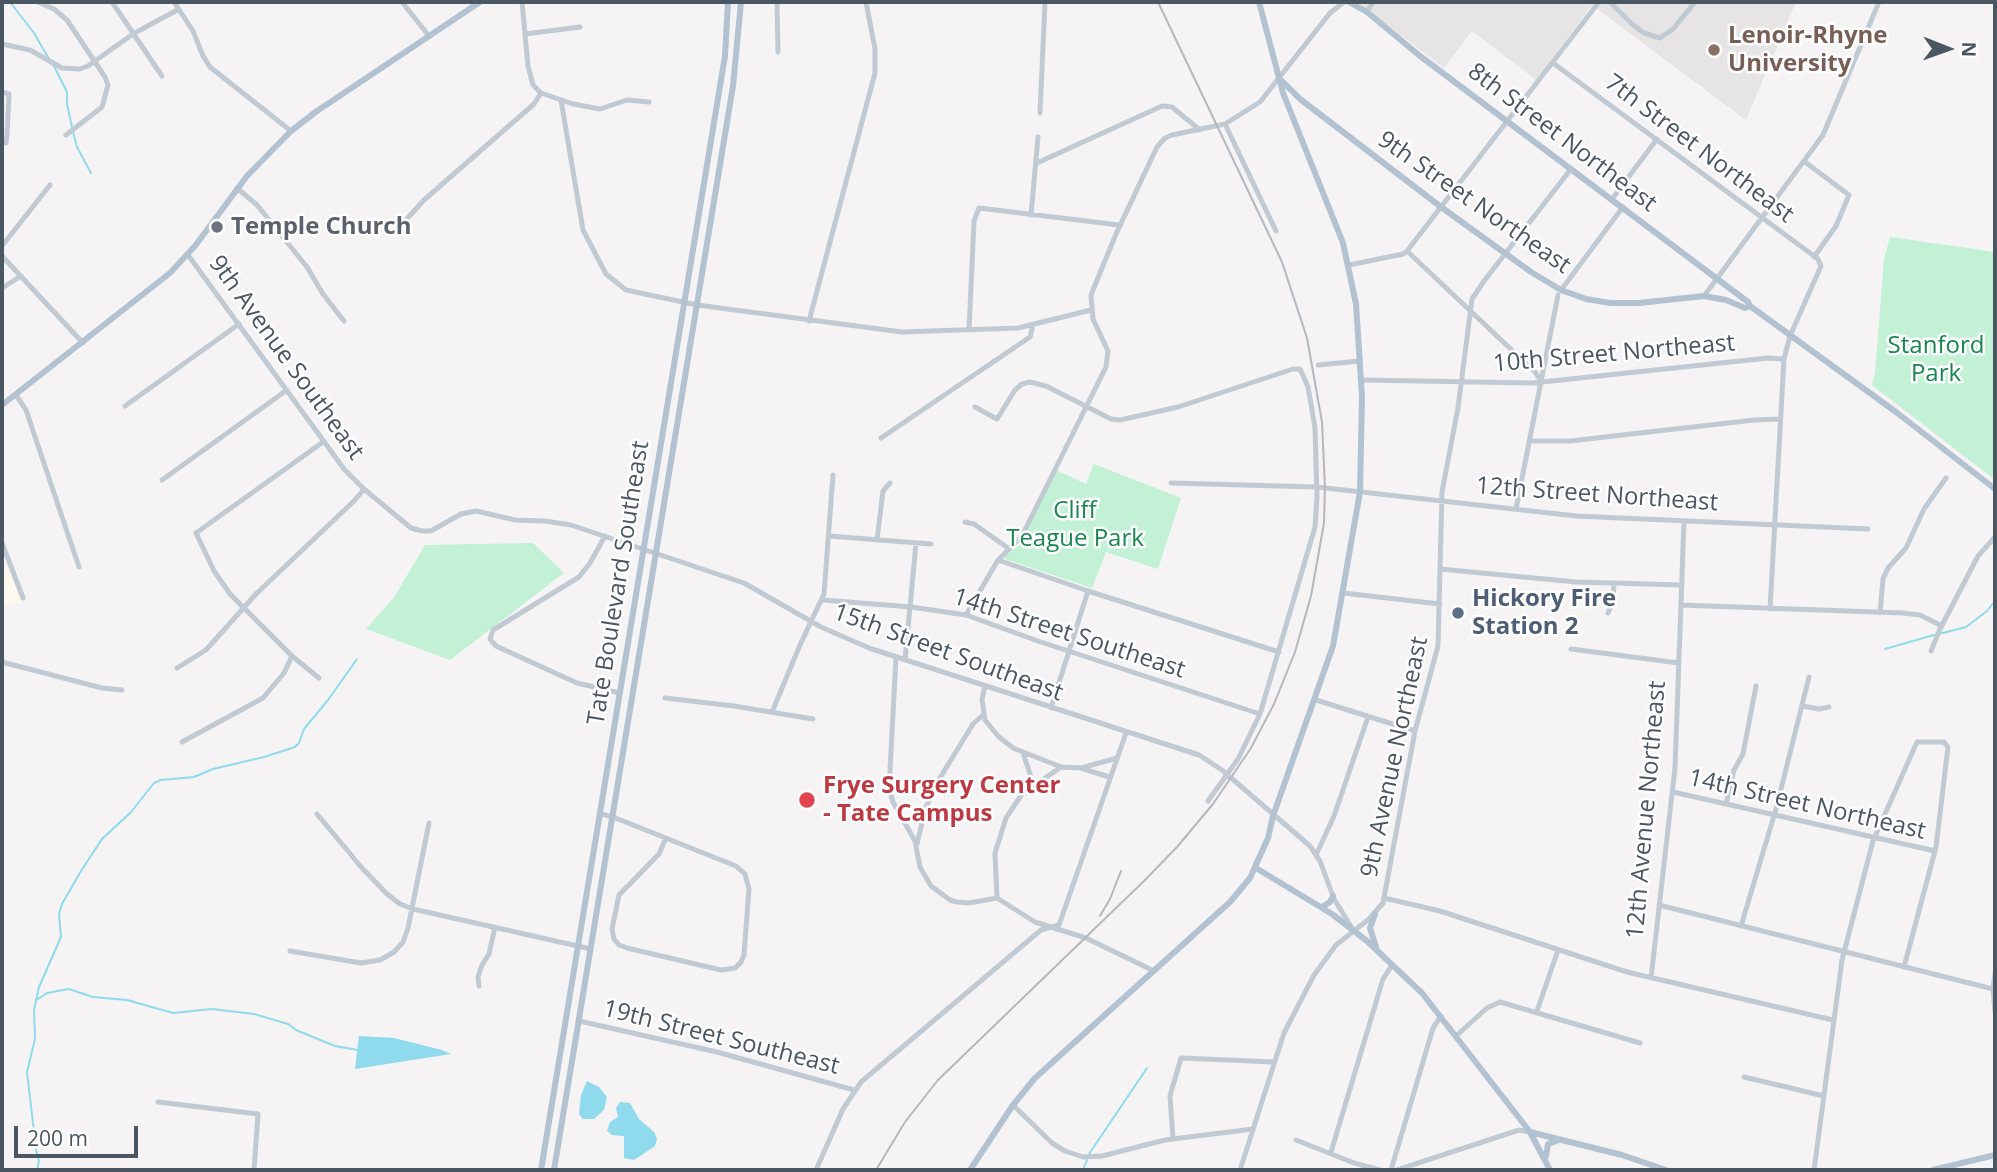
<!DOCTYPE html>
<style>
body{margin:0}
#map{position:relative;width:1997px;height:1172px;overflow:hidden;background:#f5f3f3;font-family:"Open Sans",sans-serif}
canvas{display:block}
.frame{position:absolute;inset:0;border:4px solid #4a5661;pointer-events:none}
.north{position:absolute;left:1913px;top:14px;width:70px;height:70px;-webkit-text-stroke:5px #fff;paint-order:stroke;rotate:91deg;font-size:19px;font-weight:700;line-height:28px;text-align:center;color:#4a5661}
.north::after{content:'';display:block;margin:auto;width:24px;height:32px;background:#4a5661;clip-path:polygon(50% 0,100% 100%,50% 72%,0 100%)}
.scale{position:absolute;left:14px;top:1126px;width:124px;height:32px;box-sizing:border-box;border:4px solid #4a5661;border-top:0;padding-left:9px;font-size:21px;line-height:24px;white-space:nowrap;color:#4a5661;-webkit-text-stroke:5px #fff;paint-order:stroke}
</style>
<div id="map">
<canvas width="1997" height="1172"></canvas>
<div class="frame"></div>
<div class="north">N</div>
<div class="scale">200 m</div>
</div>
<script>
const context = document.querySelector('canvas').getContext('2d');
context.lineJoin = 'round';
function fill(path, color) {
  context.fillStyle = color;
  context.fill(path, 'evenodd');
}
function toPath(rows) {
  const path = new Path2D();
  for (const r of rows) {
    path.moveTo(r[0], r[1]);
    for (let i = 2; i < r.length; i += 2) path.lineTo(r[i], r[i + 1]);
  }
  return path;
}
function stroke(path, color, width, dash) {
  context.strokeStyle = color;
  context.lineWidth = width;
  context.lineCap = dash ? 'butt' : 'round';
  context.setLineDash(dash || []);
  context.stroke(path);
}
function label(font, color, halo, rows, align = 'center') {
  context.font = font + ' "Open Sans",sans-serif';
  context.lineWidth = 5;
  context.setLineDash([]);
  context.textBaseline = 'middle';
  context.strokeStyle = halo;
  context.fillStyle = color;
  for (const [text, x, y, turn = 0] of rows) {
    context.save();
    context.translate(x, y);
    context.rotate((+turn || 0) * Math.PI / 180);
    context.textAlign = isNaN(turn) ? turn : align;
    if (halo) context.strokeText(text, 0, 0);
    context.fillText(text, 0, 0);
    context.restore();
  }
}
const commercial = toPath([
 [2,567,8,568,10,572,22,602,2,607]
]);
const education = toPath([
 [1357,2,1796,2,1746,120,1592,5,1536,80,1472,31,1444,68]
]);
const green = toPath([
 [1890,237,1995,252,1995,480,1872,385,1875,373,1884,259],
 [1094,464,1181,498,1158,569,1106,552,1092,588,1005,559,1004,556,1019,545,1056,470,1086,484],
 [533,543,564,573,450,660,366,629,395,596,425,545]
]);
const water = toPath([
 [359,1036,394,1038,442,1050,451,1054,355,1069],
 [587,1081,599,1087,607,1097,604,1110,594,1119,583,1119,579,1114,581,1095],
 [620,1102,630,1103,639,1119,654,1132,657,1139,655,1146,634,1160,624,1158,624,1136,612,1135,607,1131,610,1122,618,1117,616,1108]
]);
const stream = toPath([
 [10,2,34,33,49,59],
 [54,66,67,92,67,104,72,127],
 [73,132,77,147,91,173],
 [1939,634,1966,627,1987,611,1995,601],
 [1885,649,1934,635],
 [38,999,47,993,69,989,93,997,127,1000,173,1013,212,1009,254,1014,288,1024,296,1030,335,1046,358,1050],
 [1089,1154,1147,1068],
 [37,1170,39,1161,36,1149,27,1072,35,1039,34,1010,39,987,61,937,59,914,62,904,81,871,102,839,131,812,154,783,161,780,194,777,213,769,264,757,295,747,299,743,304,729,328,700,357,659],
 [1083,1170,1087,1160]
]);
const minor = toPath([
 [38,2,54,9,67,20,105,77,108,85,102,107,66,135],
 [112,2,162,76],
 [174,2,193,31,203,56,210,67,291,131],
 [402,2,429,36],
 [522,2,528,66,533,85,541,93,573,104,600,109,627,100,649,102],
 [777,2,778,52],
 [1610,2,1632,24,1644,33,1660,38,1673,29,1695,2],
 [1367,12,1373,2],
 [525,34,580,27],
 [2,44,30,50,62,68,80,69,88,66,133,34,179,9],
 [1553,63,1818,259,1821,266,1790,336,1784,359,1770,609],
 [2,92,9,94,7,136,6,143,2,142],
 [561,100,583,230,606,274,626,290,697,305,902,332,1018,328,1091,310],
 [1040,113,1045,2],
 [1225,124,1276,231],
 [1805,162,1849,195,1836,226,1814,257],
 [1037,163,1162,106,1172,107,1200,130],
 [237,188,257,205,307,267,323,294,344,321],
 [1612,199,1657,139],
 [1031,215,1038,137],
 [405,221,424,200,534,104,541,93],
 [2,246,50,185],
 [1407,251,1535,372,1542,382],
 [188,255,344,469,364,489,411,528,422,531,431,531,461,514,476,511,515,520,545,521,571,525,744,583,821,627,869,648,1199,755,1222,770,1310,846,1320,861,1334,899,1352,928],
 [2,256,83,343],
 [1349,265,1403,254,1407,251,1599,2],
 [2,288,21,276],
 [1561,290,1623,207],
 [1704,296,1823,135,1879,2],
 [809,321,875,73,875,49,866,2],
 [969,330,974,221,979,208,1119,225],
 [1318,365,1360,361],
 [1362,380,1533,383,1768,358,1784,359],
 [16,395,26,410,79,567],
 [125,406,239,324],
 [975,407,997,419,1015,390,1022,384,1030,382,1046,386,1111,419,1120,420,1178,407,1293,369,1300,369,1308,387,1315,428,1317,497,1315,527,1260,714,1238,759,1208,801],
 [881,438,1030,337,1033,325],
 [1529,441,1570,441,1754,420,1780,419],
 [162,480,287,390],
 [1171,483,1317,487,1576,516,1868,529],
 [1516,509,1558,295],
 [965,522,974,524,1008,548],
 [605,536,590,563,579,577,493,630,490,639,496,646,577,683,620,693],
 [829,536,931,544],
 [877,540,883,491,890,483],
 [2,543,23,598],
 [998,560,1088,591,1279,652],
 [1440,569,1576,582,1682,585],
 [1343,593,1440,604],
 [823,600,911,607,966,615,1038,641,1260,714],
 [1681,605,1903,613,1920,615,1942,626],
 [1608,613,1613,602,1614,583],
 [1880,613,1883,579,1888,568,1906,548,1924,509,1946,478],
 [966,615,998,560,1022,536,1106,367,1108,351,1093,319,1091,295,1116,234,1157,147,1165,138,1172,135,1225,124,1260,102,1330,13,1344,2],
 [1571,649,1679,663],
 [1931,651,1940,629,1978,556,1995,537],
 [896,657,889,789,893,802,915,841,920,867,931,886,950,900,957,902,969,903,997,898,1035,922,1086,938,1152,970],
 [905,660,916,543],
 [2,662,102,688,122,690],
 [177,668,206,650,256,594,354,501,364,489],
 [319,678,292,656,230,594,214,571,196,533,323,442],
 [985,686,982,699,985,720,998,736,1013,748,1061,767,1081,768,1109,777],
 [665,698,734,706,813,719],
 [1316,700,1415,731],
 [1802,706,1819,709,1829,707],
 [1051,708,1088,591],
 [772,712,800,645,824,594,833,475],
 [182,742,263,698,284,673,292,656],
 [1023,753,1030,774,1031,787],
 [1081,768,1117,758],
 [1673,792,1935,851],
 [1726,804,1734,770,1743,754,1756,686],
 [317,814,362,868,387,894,400,904,413,909,591,949],
 [601,814,613,817,736,866,745,874,749,889,744,955,741,962,735,968,721,970,627,948,619,945,614,939,612,929,619,895,659,854,666,838],
 [917,844,925,810,935,786,973,724,983,715],
 [1316,855,1334,816,1368,717],
 [997,898,995,853,1006,818,1022,794,1061,767],
 [1384,898,1440,911,1627,972,1833,1020],
 [1659,905,1993,989],
 [1741,926,1776,809,1809,677],
 [290,951,361,963,380,960,394,952,403,942,408,928,429,823],
 [1995,974,1993,989,1995,1012],
 [1651,978,1675,768,1684,521],
 [479,986,478,977,482,965,489,954,495,927],
 [1537,1011,1558,950],
 [579,1021,717,1052,854,1090],
 [1456,1036,1487,1008,1500,1002,1640,1043],
 [1744,1077,1824,1096],
 [158,1102,258,1114,254,1170],
 [1013,1105,1052,1143,1065,1151,1083,1157,1102,1156,1165,1140,1253,1129],
 [1173,1139,1170,1096,1181,1058,1274,1062],
 [1296,1140,1354,1163,1380,1170],
 [1331,1152,1383,979,1392,965],
 [816,1170,843,1109,861,1082,1041,930,1059,925,1126,733],
 [1240,1170,1284,1033,1314,975,1336,945,1369,919,1383,903,1415,731,1438,646,1442,492,1458,408,1472,299,1484,281,1571,169],
 [1391,1170,1433,1028,1441,1016],
 [1397,1170,1519,1130,1530,1132],
 [1814,1170,1842,960,1873,841,1917,742,1944,742,1948,747,1936,847,1904,967]
]);
const major = toPath([
 [1349,2,1367,12,1420,56,1748,302,1750,306,1896,412,1995,489],
 [1281,80,1300,99,1441,207,1531,272,1561,290,1586,299,1610,303,1639,303,1704,296,1726,300,1745,308,1750,306],
 [2,405,170,273,195,246,247,176,291,131,317,111,480,2],
 [1256,868,1332,914,1367,941,1422,993,1530,1132,1550,1170],
 [1322,907,1330,902,1333,896],
 [1375,914,1370,928,1376,947],
 [1530,1132,1622,1155,1666,1170],
 [1546,1156,1548,1144,1559,1140],
 [541,1170,725,56,728,2],
 [554,1170,733,86,741,2],
 [970,1170,1013,1105,1035,1078,1230,902,1250,878,1268,838,1273,816,1333,646,1360,492,1362,397,1356,304,1343,243,1283,93,1259,2],
 [1933,1170,1995,1155]
]);
const rail = toPath([
 [1100,916,1110,899,1121,871],
 [876,1170,905,1122,938,1080,1144,881,1177,847,1213,804,1251,748,1274,704,1295,652,1311,596,1324,523,1325,488,1322,422,1307,338,1282,262,1158,2]
]);
const markers = [
 [1714,50,7,"#8d6e63"],
 [217,227,7,"#6b7280"],
 [1458,613,7,"#5c6f8a"],
 [807,800,9,"#e0444e"]
];
const educationNames = [
 ["Lenoir-Rhyne",1728,36],
 ["University",1728,64]
];
const streetNames = [
 ["8th Street Northeast",1562,138,37],
 ["7th Street Northeast",1699,149,37],
 ["9th Street Northeast",1474,203,35],
 ["10th Street Northeast",1614,354,-5],
 ["9th Avenue Southeast",286,358,54],
 ["12th Street Northeast",1597,495,4],
 ["Tate Boulevard Southeast",619,583,-81],
 ["14th Street Southeast",1069,634,18],
 ["15th Street Southeast",948,653,20],
 ["9th Avenue Northeast",1395,757,-78],
 ["14th Street Northeast",1807,805,13],
 ["12th Avenue Northeast",1647,810,-85],
 ["19th Street Southeast",721,1038,14]
];
const worshipNames = [
 ["Temple Church",231,227]
];
const parkNames = [
 ["Stanford",1936,346],
 ["Park",1936,374],
 ["Cliff",1075,511],
 ["Teague Park",1075,539]
];
const serviceNames = [
 ["Hickory Fire",1472,599],
 ["Station 2",1472,627]
];
const healthNames = [
 ["Frye Surgery Center",823,786],
 ["- Tate Campus",823,814]
];
fill(commercial, '#fdf9ef');
fill(education, '#e6e4e5');
fill(green, '#c3f1d5');
fill(water, '#90daee');
stroke(stream, '#90daee', 2);
stroke(minor, '#c1cad2', 5);
stroke(major, '#b3c2d1', 6);
stroke(rail, '#b5b8bd', 2);
for (const [x, y, r, color] of markers) {
  const dot = new Path2D();
  dot.arc(x, y, r, 0, 2 * Math.PI);
  context.fillStyle = color;
  context.fill(dot);
  stroke(dot, '#fff', 2.5);
}
label('bold 24px', '#785e54', '#fff', educationNames, 'left');
label('24px', '#4a5661', '#fff', streetNames);
label('bold 24px', '#5b616d', '#fff', worshipNames, 'left');
label('24px', '#17864f', '#fff', parkNames);
label('bold 24px', '#4e5e75', '#fff', serviceNames, 'left');
label('bold 24px', '#be3a42', '#fff', healthNames, 'left');
</script>
